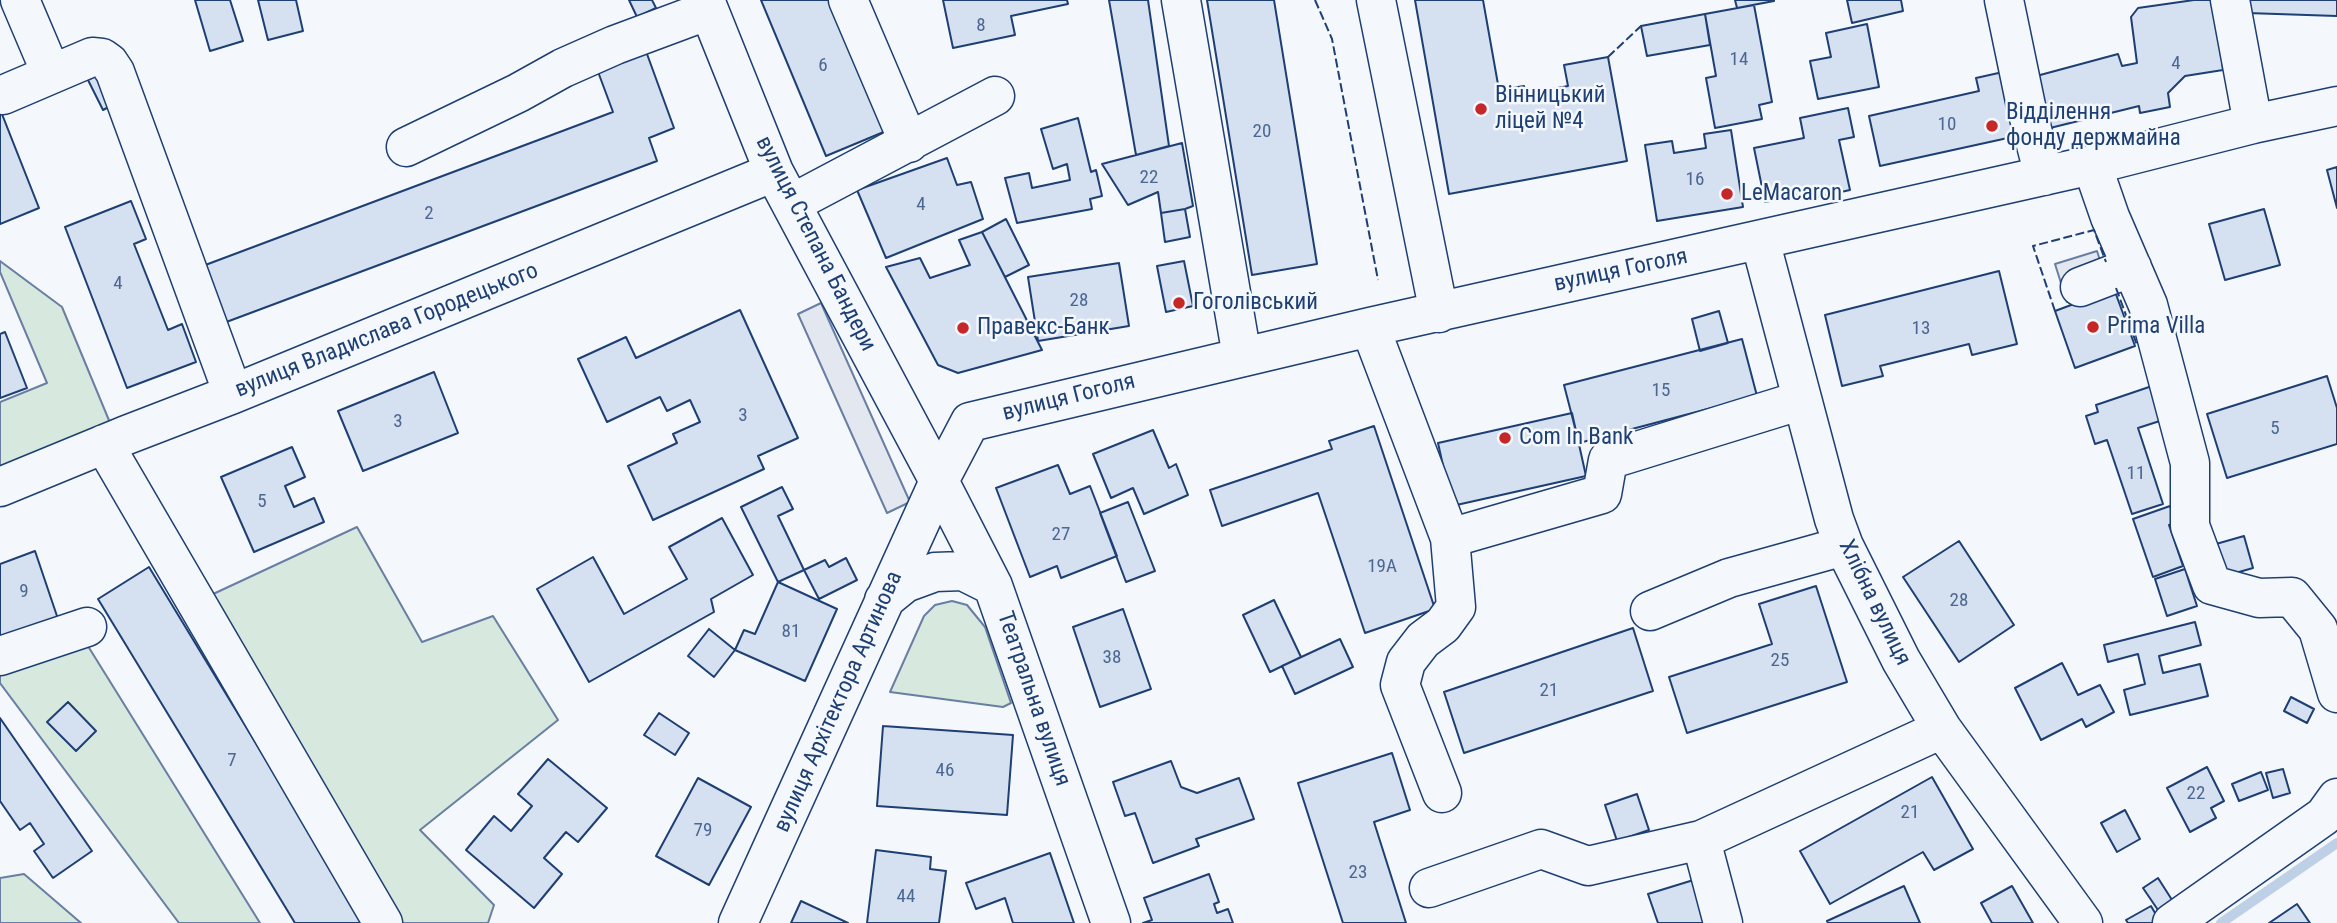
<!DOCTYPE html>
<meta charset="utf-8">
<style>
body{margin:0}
canvas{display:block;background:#f4f7fb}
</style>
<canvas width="2337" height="923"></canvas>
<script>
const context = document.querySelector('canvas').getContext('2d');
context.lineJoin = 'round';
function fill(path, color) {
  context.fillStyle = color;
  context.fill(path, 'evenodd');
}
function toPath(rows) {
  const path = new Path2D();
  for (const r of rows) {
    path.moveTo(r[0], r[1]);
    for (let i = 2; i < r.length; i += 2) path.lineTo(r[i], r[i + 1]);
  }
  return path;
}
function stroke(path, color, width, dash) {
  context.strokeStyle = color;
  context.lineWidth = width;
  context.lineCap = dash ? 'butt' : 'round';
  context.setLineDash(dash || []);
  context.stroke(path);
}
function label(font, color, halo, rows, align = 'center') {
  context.font = font + ' "Roboto Condensed",sans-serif';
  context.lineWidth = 5;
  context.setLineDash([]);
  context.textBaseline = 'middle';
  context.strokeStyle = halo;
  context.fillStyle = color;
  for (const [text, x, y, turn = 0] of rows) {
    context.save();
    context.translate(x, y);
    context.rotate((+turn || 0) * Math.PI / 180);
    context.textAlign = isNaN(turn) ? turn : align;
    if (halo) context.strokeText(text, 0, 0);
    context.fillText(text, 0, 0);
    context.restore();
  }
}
const green = toPath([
 [0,261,62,307,113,430,0,473,0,402,47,383,0,272,0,261],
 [357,527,422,642,493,616,558,720,420,830,494,905,488,923,383,923,196,602,357,527],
 [952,601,967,605,985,627,1011,703,1003,707,890,692,924,616,935,605,952,601],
 [78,630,260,923,179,923,0,683,0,656,78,630],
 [24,874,81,923,0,923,0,878,24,874]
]);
const parking = toPath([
 [2097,251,2109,288,2067,302,2055,264,2097,251],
 [821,303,910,502,887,513,798,314,821,303]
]);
const stream = toPath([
 [2221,923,2337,843]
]);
const building = toPath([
 [195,0,230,0,243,41,210,51,195,0],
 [258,0,296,0,303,31,268,40,258,0],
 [629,0,652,0,656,8,637,17,629,0],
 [761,0,831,0,886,131,826,156,761,0],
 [943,0,1067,0,1068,4,1011,16,1015,35,953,48,943,0],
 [1109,0,1148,0,1169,146,1136,155,1109,0],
 [1207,0,1274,0,1317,264,1252,275,1207,0],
 [1415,0,1483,0,1499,90,1524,86,1526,94,1568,86,1564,65,1608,57,1627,161,1449,194,1415,0],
 [1735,0,1774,0,1774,1,1737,8,1735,0],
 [1847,0,1901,0,1903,11,1852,23,1847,0],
 [2194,0,2216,0,2223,70,2185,76,2168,93,2170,107,2140,113,2139,106,2042,130,2029,78,2118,54,2122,66,2137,63,2131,17,2138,8,2194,0],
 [2248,0,2337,0,2337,16,2247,13,2248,0],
 [1754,5,1772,102,1759,105,1762,119,1715,128,1706,78,1716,76,1705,14,1754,5],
 [1705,14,1710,45,1647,56,1641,26,1705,14],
 [1867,24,1879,87,1818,99,1810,61,1831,57,1826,33,1867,24],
 [643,43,674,128,649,138,657,161,221,324,200,267,613,112,594,61,643,43],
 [2012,70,2026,134,1880,166,1869,116,1979,91,1976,78,2012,70],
 [103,72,118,102,103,110,88,80,103,72],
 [1848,108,1854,137,1839,140,1850,190,1818,197,1817,191,1765,202,1754,148,1804,138,1800,118,1848,108],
 [0,109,39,208,0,224,0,109],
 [1078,118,1091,172,1096,170,1102,196,1090,199,1092,209,1017,223,1005,178,1029,173,1032,188,1070,180,1067,164,1053,169,1041,129,1078,118],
 [1731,130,1743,207,1657,221,1645,145,1672,141,1674,153,1706,148,1704,134,1731,130],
 [1182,143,1193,206,1185,209,1161,213,1158,192,1128,205,1102,164,1182,143],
 [947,158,957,185,971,182,983,219,886,258,857,190,947,158],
 [2337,167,2337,208,2327,170,2337,167],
 [131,201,146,239,134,244,168,330,182,324,196,362,127,388,65,227,131,201],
 [1185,209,1190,237,1165,242,1161,213,1185,209],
 [2264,209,2280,265,2225,280,2209,224,2264,209],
 [1006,219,1029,265,1005,277,982,232,1006,219],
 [982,232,1042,350,958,373,938,365,886,267,920,258,930,278,970,265,959,240,982,232],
 [1184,261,1193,306,1166,312,1157,266,1184,261],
 [1119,263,1129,326,1038,341,1028,277,1119,263],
 [1999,271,2017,344,1972,355,1969,344,1880,366,1883,376,1842,386,1825,315,1999,271],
 [2114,289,2135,346,2075,368,2055,311,2114,289],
 [740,310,798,438,758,456,764,469,653,520,628,466,677,443,673,434,700,422,690,400,667,411,660,397,607,422,578,359,626,337,636,358,740,310],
 [1719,311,1728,343,1700,351,1692,319,1719,311],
 [5,332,27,388,0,398,0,334,5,332],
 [1742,339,1757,396,1579,443,1564,385,1742,339],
 [434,372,458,433,363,471,338,411,434,372],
 [2327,376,2337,408,2337,444,2227,478,2207,414,2327,376],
 [2155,385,2166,419,2138,428,2163,504,2132,514,2107,440,2095,444,2086,416,2098,412,2096,405,2155,385],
 [1572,413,1586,476,1452,506,1438,443,1572,413],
 [1374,426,1435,609,1365,633,1318,493,1222,526,1210,490,1332,449,1329,441,1374,426],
 [1153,430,1169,468,1176,464,1188,495,1144,514,1133,488,1111,498,1093,454,1153,430],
 [292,447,305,477,285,486,294,507,314,498,324,522,254,552,221,477,292,447],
 [1058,465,1070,494,1090,486,1117,556,1061,578,1057,566,1030,577,996,488,1058,465],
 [782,487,793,509,778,516,804,570,778,582,741,507,782,487],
 [1128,502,1155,571,1126,582,1100,513,1128,502],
 [2170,506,2176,523,2169,525,2183,566,2153,577,2133,519,2170,506],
 [722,518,753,575,711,599,714,612,589,682,537,589,593,557,624,614,687,579,669,547,722,518],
 [2244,536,2253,568,2218,578,2209,546,2244,536],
 [1959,541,2014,625,1959,662,1903,577,1959,541],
 [35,551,58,619,0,642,0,564,35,551],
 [846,558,857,580,819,599,804,570,825,560,829,567,846,558],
 [149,567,365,923,295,923,98,599,149,567],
 [2185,569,2197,606,2167,616,2155,579,2185,569],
 [778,582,837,609,805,681,735,650,744,630,755,634,778,582],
 [1816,586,1847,682,1687,733,1669,677,1772,644,1759,604,1816,586],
 [1274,600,1301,657,1270,672,1243,615,1274,600],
 [1123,609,1151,689,1100,707,1073,627,1123,609],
 [2195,622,2201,645,2159,656,2163,673,2200,664,2208,696,2130,715,2124,690,2145,684,2138,654,2108,662,2104,645,2195,622],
 [1633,628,1653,691,1464,753,1444,692,1633,628],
 [709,629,735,650,714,677,688,656,709,629],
 [1340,639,1353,667,1295,694,1282,666,1340,639],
 [2062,663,2078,695,2100,685,2114,712,2086,727,2082,719,2041,740,2015,688,2062,663],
 [2291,697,2314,709,2307,723,2284,711,2291,697],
 [68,702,96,731,76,751,47,722,68,702],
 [659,713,689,733,675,755,644,735,659,713],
 [0,718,92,851,53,878,34,851,44,844,30,823,20,830,0,801,0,718],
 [883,726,1013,735,1007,815,877,806,883,726],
 [1392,753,1410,810,1374,822,1406,923,1343,923,1298,783,1392,753],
 [548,759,607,808,578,842,566,832,544,858,562,874,534,908,466,850,494,816,511,831,532,806,518,794,548,759],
 [1171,761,1181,787,1197,793,1239,778,1254,819,1196,839,1199,846,1153,863,1135,813,1125,816,1113,782,1171,761],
 [2207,767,2224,801,2211,808,2216,818,2190,832,2167,788,2207,767],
 [2283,769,2290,793,2273,798,2266,773,2283,769],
 [2261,772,2268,790,2239,801,2232,784,2261,772],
 [1932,777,1973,849,1934,870,1923,852,1830,904,1800,851,1932,777],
 [698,778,751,807,709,885,656,856,698,778],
 [1637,794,1649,830,1617,841,1605,805,1637,794],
 [2125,810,2140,839,2117,852,2101,823,2125,810],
 [876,850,931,857,930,869,946,871,939,923,867,923,876,850],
 [1050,853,1074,923,1013,923,1005,898,976,909,966,883,1050,853],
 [1209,874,1219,902,1214,904,1217,913,1228,909,1233,923,1143,923,1152,920,1144,898,1209,874],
 [1700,878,1714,923,1658,923,1648,894,1700,878],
 [2158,878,2174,903,2160,913,2143,888,2158,878],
 [1904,886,1920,923,1828,923,1827,921,1904,886],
 [2012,886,2033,923,1992,923,1981,903,2012,886],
 [801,901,848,923,791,923,801,901],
 [2297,904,2310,923,2269,923,2297,904],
 [2151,906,2159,920,2155,923,2128,923,2126,920,2151,906]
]);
const minor = toPath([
 [20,0,51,73],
 [705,0,774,172,939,481,993,586,1111,923],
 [848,0,909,143],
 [1181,0,1242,357],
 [1376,0,1439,313],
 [2004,0,2026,106,2044,176],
 [2230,0,2253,124],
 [3,95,92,57,102,58,109,63,115,72,233,394],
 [406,147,518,93,563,68,615,45,709,10],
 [2092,165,2110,217,2148,305,2190,463,2190,526,2212,585,2259,598,2292,597,2318,629,2337,693],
 [791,204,995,96],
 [1760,240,1834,519,1844,546,1901,660,1942,729,2083,923],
 [2080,287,2132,267],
 [1370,327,1450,538,1456,607,1443,625,1423,640,1406,662,1400,685,1442,793],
 [104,444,383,923],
 [0,487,124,436,233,394,774,172],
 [1450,538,1602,494,1608,460,1802,400],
 [884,600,905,583,935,572,963,571,993,586],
 [1650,611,1729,578,1844,546],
 [0,656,87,627],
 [1701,840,1723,923],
 [1429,888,1541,849,1588,866,1701,840,1942,729],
 [738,923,939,481,970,422,1370,327,2092,165,2253,124,2337,106],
 [2172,923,2324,816,2337,798]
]);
const fence = toPath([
 [1315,0,1332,39,1378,280],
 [1608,57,1641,26],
 [2116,288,2137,345],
 [2055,311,2033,246,2094,230,2106,262]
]);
const markers = [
 [1481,109,7,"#c62828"],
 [1992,126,7,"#c62828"],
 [1727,194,7,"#c62828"],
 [1179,303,7,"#c62828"],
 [2093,327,7,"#c62828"],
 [963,328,7,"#c62828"],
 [1505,438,7,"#c62828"]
];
const numberNames = [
 ["8",981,26],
 ["14",1739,60],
 ["4",2176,64],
 ["6",823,66],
 ["10",1947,125],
 ["20",1262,132],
 ["22",1149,178],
 ["16",1695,180],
 ["4",921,205],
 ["2",429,214],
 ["4",118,284],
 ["28",1079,301],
 ["13",1921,329],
 ["15",1661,391],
 ["3",743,416],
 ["3",398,422],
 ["5",2275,429],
 ["11",2136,474],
 ["5",262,502],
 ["27",1061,535],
 ["19А",1382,567],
 ["9",24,592],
 ["28",1959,601],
 ["81",791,632],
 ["38",1112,658],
 ["25",1780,661],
 ["21",1549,691],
 ["7",232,761],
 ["46",945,771],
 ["22",2196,794],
 ["21",1910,813],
 ["79",703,831],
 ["23",1358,873],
 ["44",906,897]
];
const poiNames = [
 ["Вінницький",1495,96],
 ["ліцей №4",1495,122],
 ["Відділення",2006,113],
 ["фонду держмайна",2006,139],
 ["LeMacaron",1741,194],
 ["Гоголівський",1193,303],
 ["Prima Villa",2107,327],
 ["Правекс-Банк",977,328],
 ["Com In Bank",1519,438]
];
const streetNames = [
 ["вулиця Степана Бандери",815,244,63],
 ["вулиця Гоголя",1621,271,-12],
 ["вулиця Владислава Городецького",387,331,-22],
 ["вулиця Гоголя",1069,398,-14],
 ["Хлібна вулиця",1874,603,64],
 ["Театральна вулиця",1033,699,71],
 ["вулиця Архітектора Артинова",839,702,-66]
];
fill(green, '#d7e8df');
stroke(green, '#687fa3', 2);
fill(parking, '#e3e8f0');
stroke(parking, '#687fa3', 2);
stroke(stream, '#bed0e5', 10);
fill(building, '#d5e0f0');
stroke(building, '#1d3f73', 2);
stroke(minor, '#1d3f73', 41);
stroke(minor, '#f4f7fb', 38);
stroke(fence, '#1d3f73', 2, [9, 3.5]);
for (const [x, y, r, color] of markers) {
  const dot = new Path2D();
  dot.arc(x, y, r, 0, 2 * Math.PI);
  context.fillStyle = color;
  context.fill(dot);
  stroke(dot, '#f4f7fb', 2.5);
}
label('19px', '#4b6792', null, numberNames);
label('23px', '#1d3f73', '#f4f7fb', poiNames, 'left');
label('23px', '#1d3f73', '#f4f7fb', streetNames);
</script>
